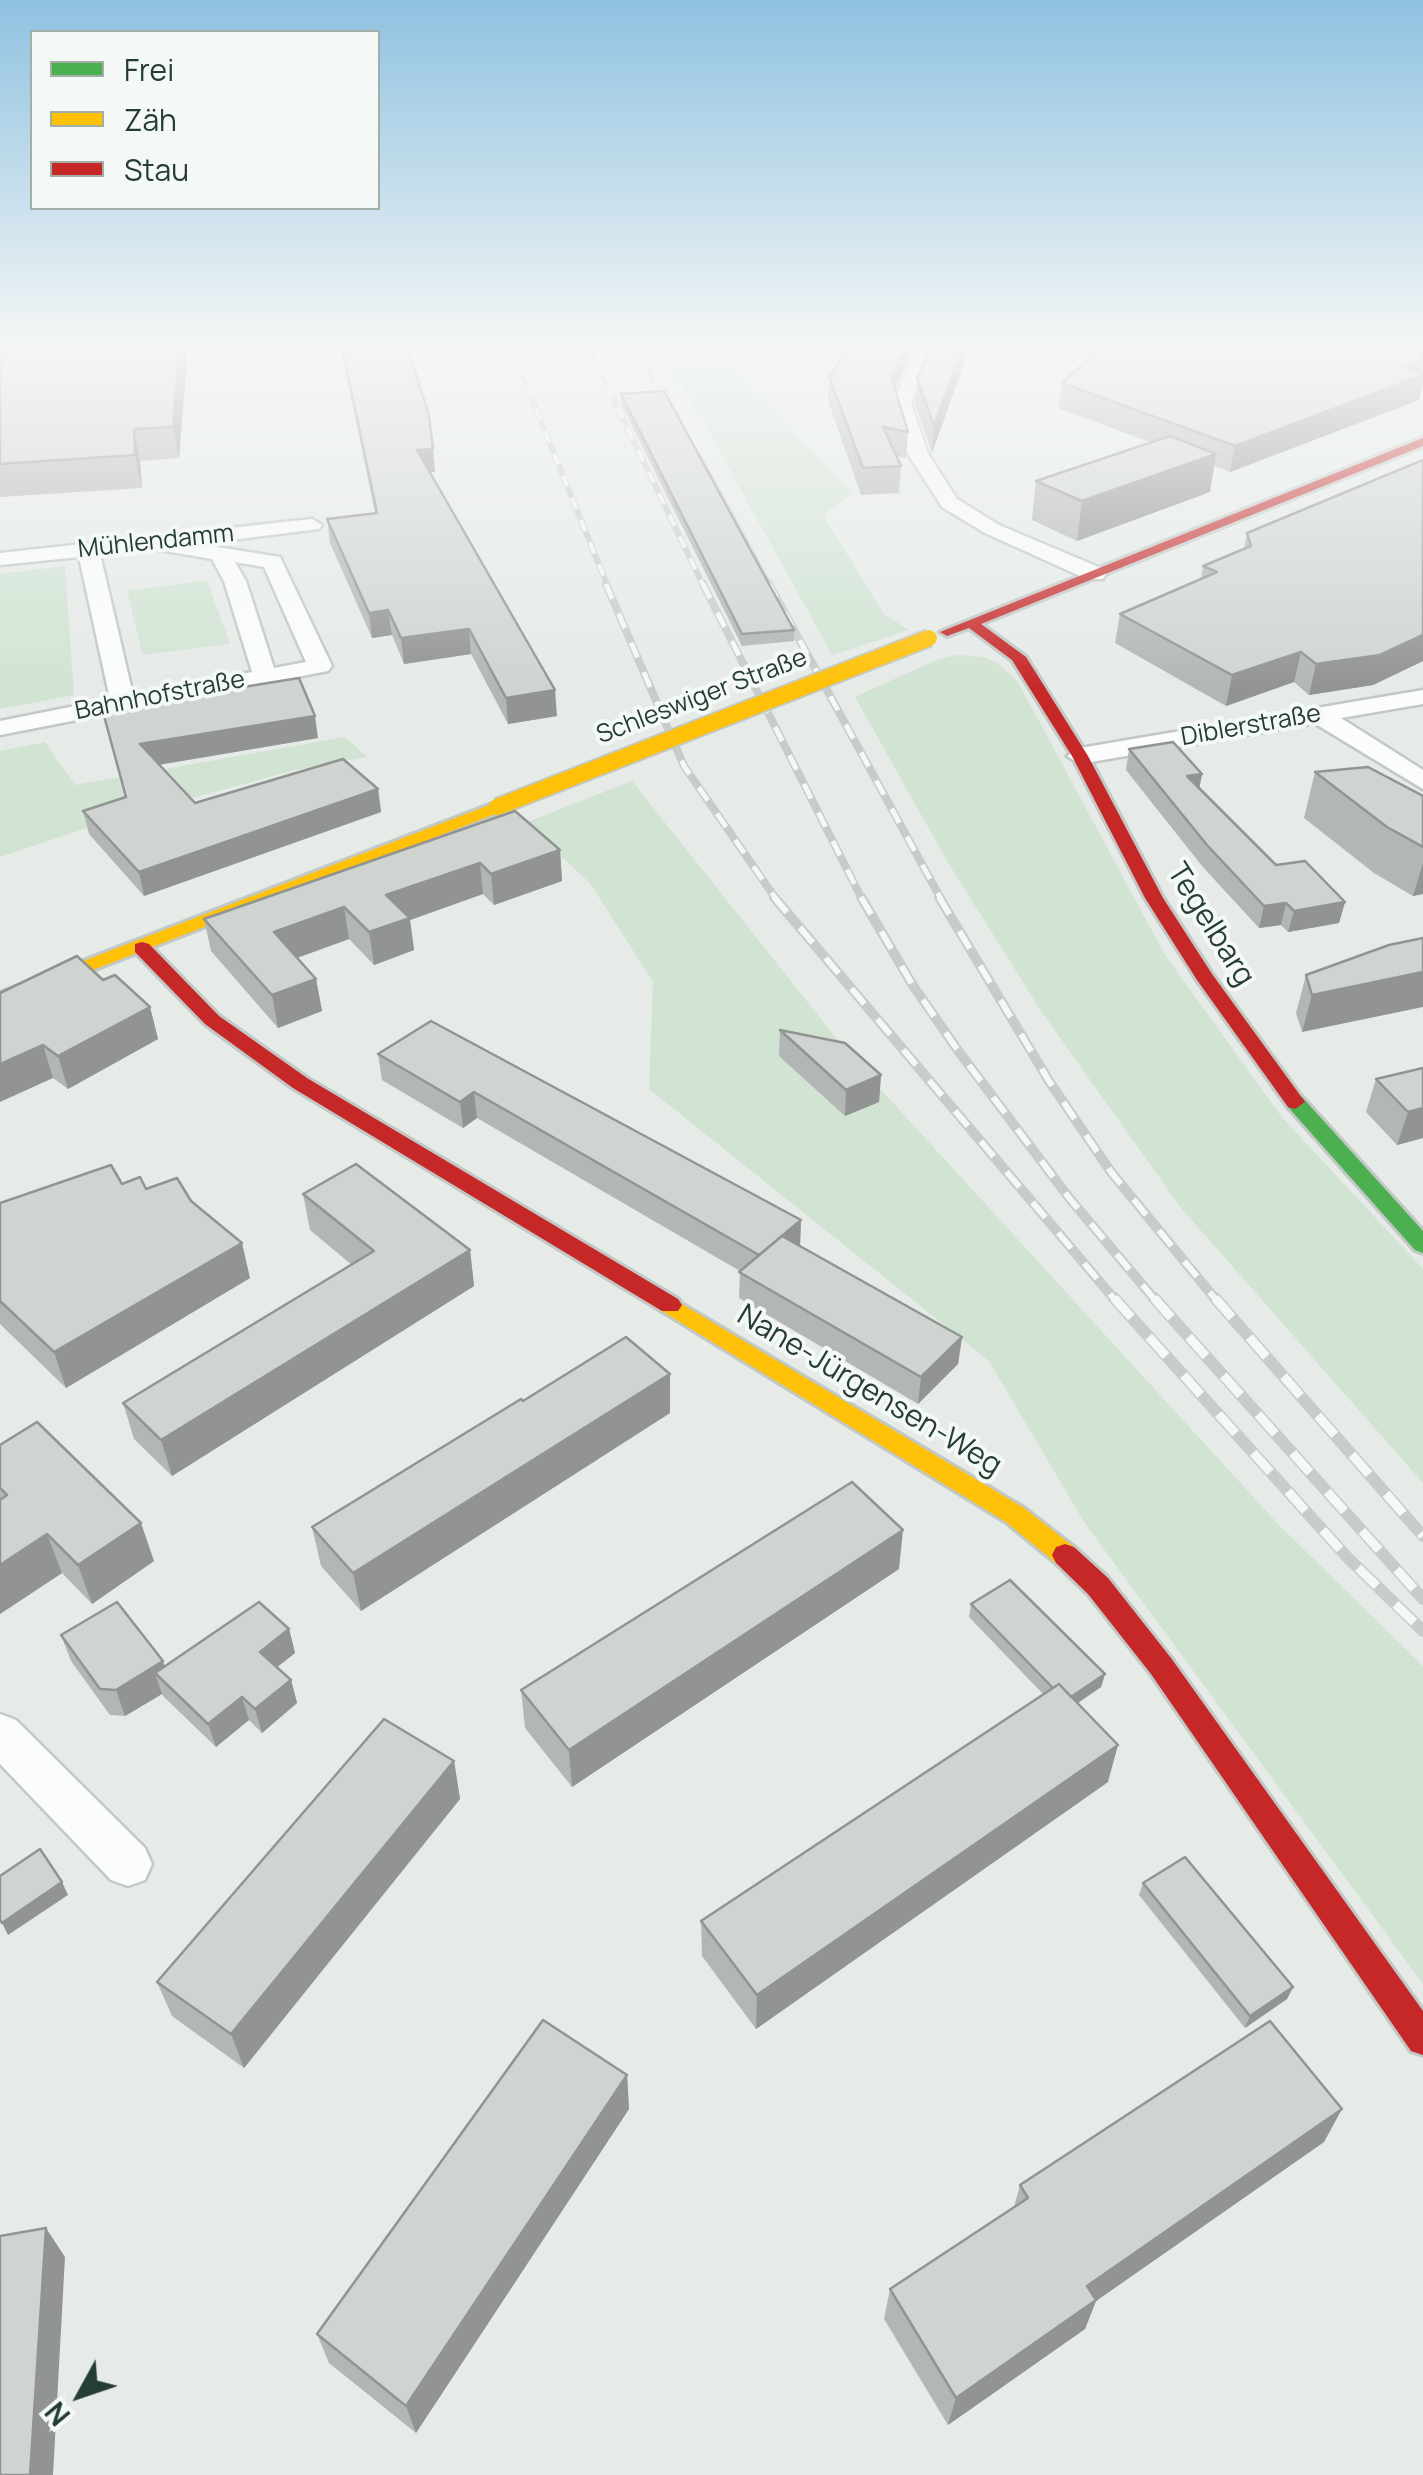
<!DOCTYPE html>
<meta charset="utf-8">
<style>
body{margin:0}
#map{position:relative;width:1423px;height:2475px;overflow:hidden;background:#e6ebe8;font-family:Manrope,sans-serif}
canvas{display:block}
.legend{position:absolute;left:30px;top:30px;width:350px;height:180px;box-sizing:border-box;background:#f5f9f6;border:2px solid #a2aea8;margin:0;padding:12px 18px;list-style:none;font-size:30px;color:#253d33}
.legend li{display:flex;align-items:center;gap:20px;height:50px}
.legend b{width:50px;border:2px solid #a2aea8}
.north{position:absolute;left:30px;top:2345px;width:100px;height:100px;-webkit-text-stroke:8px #f5f9f6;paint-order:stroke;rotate:230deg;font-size:28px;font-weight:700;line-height:40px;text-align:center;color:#253d33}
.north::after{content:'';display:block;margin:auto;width:35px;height:45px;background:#253d33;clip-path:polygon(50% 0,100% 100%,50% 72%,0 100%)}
</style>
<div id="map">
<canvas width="1423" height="2475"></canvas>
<ul class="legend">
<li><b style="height:12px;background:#4caf50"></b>Frei</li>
<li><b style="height:12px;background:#ffc107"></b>Zäh</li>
<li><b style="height:12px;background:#c62828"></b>Stau</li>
</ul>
<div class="north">N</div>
</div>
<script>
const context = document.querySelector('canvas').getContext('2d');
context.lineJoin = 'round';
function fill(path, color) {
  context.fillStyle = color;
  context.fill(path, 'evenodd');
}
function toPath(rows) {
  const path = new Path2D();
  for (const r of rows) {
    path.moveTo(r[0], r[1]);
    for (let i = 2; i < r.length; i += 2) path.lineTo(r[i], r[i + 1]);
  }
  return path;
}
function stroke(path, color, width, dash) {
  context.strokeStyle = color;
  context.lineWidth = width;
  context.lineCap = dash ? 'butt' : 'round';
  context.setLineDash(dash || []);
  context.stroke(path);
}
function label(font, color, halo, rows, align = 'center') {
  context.font = font + ' Manrope,sans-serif';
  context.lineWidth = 8;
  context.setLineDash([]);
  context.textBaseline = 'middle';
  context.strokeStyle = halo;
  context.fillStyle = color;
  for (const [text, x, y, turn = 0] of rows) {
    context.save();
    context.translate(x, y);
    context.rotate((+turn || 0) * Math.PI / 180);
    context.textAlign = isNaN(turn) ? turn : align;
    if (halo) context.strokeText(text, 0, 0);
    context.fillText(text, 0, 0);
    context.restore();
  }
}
const green = toPath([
 [646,342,707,342,853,493,823,515,884,614,909,630,832,655,689,396],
 [65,566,74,695,0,709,0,574],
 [207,580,230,644,143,655,127,591],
 [958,655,984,657,999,664,1018,682,1165,955,1281,1116,1423,1269,1423,1483,1181,1208,1041,1011,947,861,855,697,938,659],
 [345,737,367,757,295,770,101,823,0,857,0,751,45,742,75,785],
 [632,781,852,1058,1278,1524,1423,1666,1423,1984,1084,1522,989,1361,649,1089,653,982,590,883,525,823]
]);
const street = toPath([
 [925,342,945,342,933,352,911,403,928,454,957,499,999,525,1103,569,1106,574,1103,579,1087,579,985,533,942,507,908,454,893,403,917,349,925,342],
 [312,519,322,525,319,529,199,544,280,557,332,666,328,671,0,735,0,721,110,699,79,557,0,565,0,553,312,519],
 [153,549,212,559,224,581,252,672,133,695,100,554,153,549],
 [235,562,264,567,306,662,274,668,246,581,235,562],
 [1423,690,1423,704,1341,718,1423,770,1423,789,1314,723,1080,764,1067,756,1080,748,1423,690],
 [0,1714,16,1720,145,1848,152,1864,145,1880,128,1886,111,1880,0,1764,0,1714]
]);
const fast = toPath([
 [1295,1095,1302,1097,1423,1231,1423,1253,1415,1250,1288,1107,1285,1102,1295,1095]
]);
const slow = toPath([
 [497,802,503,803,503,811,0,1006,0,993,497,802],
 [670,1297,1024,1508,1074,1547,1078,1555,1074,1563,1065,1566,1056,1563,1006,1522,662,1311,658,1305,662,1299,670,1297]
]);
const jam = toPath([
 [1423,438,1423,446,981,624,1026,657,1088,756,1163,898,1212,974,1305,1102,1295,1109,1288,1107,1197,980,1145,898,1072,756,1012,660,969,628,947,636,940,632,1423,438],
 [142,942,149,944,219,1016,307,1078,678,1299,682,1305,678,1311,662,1311,293,1088,205,1024,135,952,135,944,142,942],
 [1065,1544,1074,1547,1108,1578,1171,1658,1423,2011,1423,2055,1411,2051,1151,1674,1088,1594,1056,1563,1052,1555,1056,1547,1065,1544]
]);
const railFar3 = toPath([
 [509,342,608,587],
 [586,342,704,587],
 [627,342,677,416],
 [701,460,770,587]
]);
const railFar2 = toPath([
 [606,584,684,766,776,899],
 [703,584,862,899],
 [769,584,941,899]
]);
const railFar1 = toPath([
 [774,897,1116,1301],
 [861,897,912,984,959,1052,1070,1199,1156,1301],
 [939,897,1049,1081,1111,1172,1217,1301]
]);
const rail = toPath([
 [1114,1298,1346,1556,1423,1631],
 [1154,1298,1423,1599],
 [1215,1298,1423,1536]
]);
const slowBridge = toPath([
 [497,807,929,638]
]);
const wall = toPath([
 [0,342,187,358,179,458,140,461,142,488,0,497],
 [339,342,406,342,435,472,429,472,557,716,508,724,471,654,404,664,392,635,372,638,330,543,327,519,375,513],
 [850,342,921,342,914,347,895,389,908,432,906,458,896,456,901,466,899,493,861,495,828,401,829,376,849,347],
 [933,342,999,342,990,350,970,347,932,453,915,403,917,378],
 [1080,342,1423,342,1419,400,1230,472,1214,466,1210,492,1077,541,1032,520,1036,481,1150,442,1058,408,1062,383,1102,345],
 [621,394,794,630,794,641,742,646,621,404],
 [1423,460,1423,661,1373,685,1309,695,1294,682,1226,706,1115,643,1120,614,1201,579,1203,566,1244,549,1247,533],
 [107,709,318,738,159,765,195,803,378,789,381,812,144,896,89,834,83,811,125,798],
 [1129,749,1202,774,1199,789,1276,865,1345,902,1339,923,1288,932,1281,925,1259,928,1202,866,1126,770],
 [1315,772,1423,796,1423,894,1413,896,1374,873,1304,818],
 [515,811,560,850,562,881,494,905,483,894,410,920,414,950,374,965,349,939,297,958,316,979,322,1011,278,1028,211,951,204,919],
 [1423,938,1302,1032,1296,1013,1306,975],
 [103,980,150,1007,158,1039,68,1089,53,1078,0,993],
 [780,1030,881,1075,879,1102,845,1116,779,1056],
 [378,1054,801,1220,800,1246,962,1337,958,1364,918,1404,739,1298,740,1271,477,1118,463,1128,382,1080],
 [1423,1068,1423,1138,1397,1145,1366,1112,1376,1079],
 [122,1184,191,1201,250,1278,66,1388,0,1324,0,1203],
 [303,1194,470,1250,474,1286,172,1476,134,1439,123,1403,352,1265,310,1230],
 [670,1374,670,1413,361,1611,321,1566,312,1527,523,1401],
 [0,1445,154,1561,92,1604,62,1573,0,1614],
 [899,1569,572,1787,525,1728,521,1690],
 [971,1604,1105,1674,1101,1687,1077,1703,1108,1782,756,2029,702,1956,701,1921,1043,1694,969,1617],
 [289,1629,295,1653,277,1667,291,1680,297,1703,262,1733,249,1720,216,1747,163,1696,162,1694,125,1716,110,1715,71,1661,61,1635,165,1666],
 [454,1761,460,1799,244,2068,172,2016,157,1982],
 [1143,1883,1293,1987,1287,1999,1245,2028,1139,1895],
 [627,2075,629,2109,416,2433,329,2363,317,2334],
 [1324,2142,1096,2301,1085,2329,948,2425,884,2319,890,2289,1014,2207,1020,2185]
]);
const shadedWall = toPath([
 [180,342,184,342,187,358,179,458,173,427],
 [907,342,921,342,914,347,890,401,891,376],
 [965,342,971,342,970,347,932,453,934,426],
 [991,342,999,342,990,350],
 [1423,360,1423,383,1419,400,1230,472,1235,446,1403,367],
 [134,429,140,461,142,488,135,455],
 [433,449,435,472,419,473,417,450],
 [1216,454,1210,492,1077,541,1082,501],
 [388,610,392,635,372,638,369,613],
 [469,629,471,654,404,664,401,638],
 [1423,635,1423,661,1373,685,1309,695,1316,664],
 [1301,652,1294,682,1226,706,1232,675],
 [555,690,557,716,508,724,506,698],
 [315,716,318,738,145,767,140,744],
 [1202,774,1198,795,1187,776],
 [378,789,381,812,144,896,139,872],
 [560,850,562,881,494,905,491,874],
 [480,863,483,894,410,920,414,950,374,965,369,932,386,895],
 [1423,863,1423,894,1413,896],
 [1345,902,1339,923,1288,932,1294,911],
 [1286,903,1281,925,1259,928,1264,906],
 [344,907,349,939,280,964,274,932],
 [1423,972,1423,1007,1302,1032,1312,995],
 [316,979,322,1011,278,1028,272,995],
 [150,1007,158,1039,68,1089,58,1056],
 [43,1045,53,1078,0,1102,0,1064],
 [881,1075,879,1102,845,1116,846,1090],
 [474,1092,477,1118,463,1128,460,1102],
 [1423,1108,1423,1138,1397,1145,1408,1112],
 [801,1220,800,1246,759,1255],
 [242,1243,250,1278,66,1388,54,1352],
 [470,1250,474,1286,172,1476,161,1440],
 [962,1337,958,1364,918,1404,921,1377],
 [670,1374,670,1413,361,1611,353,1573],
 [141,1523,154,1561,92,1604,78,1565],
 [903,1530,899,1569,572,1787,569,1750],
 [47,1534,62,1573,0,1614,0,1565],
 [289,1629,295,1653,266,1676,260,1652],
 [163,1661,172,1687,155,1673,162,1694,125,1716,116,1690],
 [1105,1674,1101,1687,1062,1714,1065,1701],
 [291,1680,297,1703,262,1733,255,1709],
 [242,1697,249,1720,216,1747,208,1724],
 [1118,1745,1108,1782,756,2029,757,1995],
 [454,1761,460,1799,244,2068,231,2034],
 [62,1882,68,1895,8,1935,2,1923],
 [1293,1987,1287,1999,1245,2028,1250,2016],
 [627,2075,629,2109,416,2433,406,2406],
 [1342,2109,1324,2142,1096,2301,1085,2329,948,2425,956,2398,1087,2286],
 [46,2228,65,2257,53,2475,30,2475]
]);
const building = toPath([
 [0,342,180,342,173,427,134,429,135,455,0,464,0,342],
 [341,342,406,342,429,416,433,449,417,450,555,690,506,698,469,629,401,638,388,610,369,613,327,519,377,513,341,342],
 [853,342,907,342,891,376,908,432,883,427,901,466,863,468,829,376,853,342],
 [933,342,965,342,934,426,917,378,933,342],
 [1106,342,1423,342,1423,360,1403,367,1423,374,1423,375,1235,446,1062,383,1106,342],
 [664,391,794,630,742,634,621,394,664,391],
 [1170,436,1216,454,1082,501,1036,481,1170,436],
 [1423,460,1423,635,1380,655,1316,664,1301,652,1232,675,1120,614,1217,572,1203,566,1251,546,1247,533,1423,460],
 [299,678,315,716,140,744,195,803,343,759,378,789,139,872,83,811,126,797,100,701,107,709,299,678],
 [1173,742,1202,774,1187,776,1276,865,1305,861,1345,902,1294,911,1286,903,1264,906,1207,845,1129,749,1173,742],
 [1368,767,1423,796,1423,847,1387,827,1315,772,1368,767],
 [515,811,560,850,491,874,480,863,386,895,410,918,369,932,344,907,274,932,316,979,272,995,204,919,515,811],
 [1423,938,1423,972,1312,995,1306,975,1389,945,1423,938],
 [77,956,103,980,115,975,150,1007,58,1056,43,1045,0,1064,0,993,77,956],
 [431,1021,801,1220,759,1255,474,1092,460,1102,378,1054,431,1021],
 [780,1030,845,1043,881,1075,846,1090,780,1030],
 [1423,1068,1423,1108,1408,1112,1376,1079,1423,1068],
 [356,1164,470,1250,161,1440,123,1403,374,1251,303,1194,356,1164],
 [111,1165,122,1184,140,1177,146,1189,177,1178,191,1201,242,1243,54,1352,0,1301,0,1203,111,1165],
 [782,1236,962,1337,921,1377,739,1272,782,1236],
 [626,1337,670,1374,353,1573,312,1527,521,1399,523,1401,626,1337],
 [37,1422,141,1523,78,1565,47,1534,0,1565,0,1500,7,1495,0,1488,0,1445,37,1422],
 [852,1482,903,1530,569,1750,521,1690,852,1482],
 [1010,1580,1105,1674,1071,1697,1059,1684,1053,1688,971,1604,1010,1580],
 [117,1602,163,1661,116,1690,100,1689,61,1635,117,1602],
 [259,1602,289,1629,260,1652,291,1680,255,1709,242,1697,208,1724,155,1673,259,1602],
 [1059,1684,1118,1745,757,1995,701,1921,1059,1684],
 [384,1719,454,1761,231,2034,157,1982,384,1719],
 [40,1849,62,1882,2,1923,0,1920,0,1876,40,1849],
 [1185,1857,1293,1987,1250,2016,1143,1883,1185,1857],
 [543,2020,627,2075,406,2406,317,2334,543,2020],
 [1270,2021,1342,2109,1087,2286,1096,2300,956,2398,890,2289,1028,2198,1020,2185,1270,2021],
 [46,2228,30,2475,0,2475,0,2236,46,2228]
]);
const farStreetnames = [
 ["Mühlendamm",156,542,-6],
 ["Bahnhofstraße",160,696,-11],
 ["Schleswiger Straße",702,697,-21],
 ["Diblerstraße",1251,726,-10]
];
const streetNames = [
 ["Tegelbarg",1210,925,58],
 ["Nane-Jürgensen-Weg",869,1391,31]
];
fill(green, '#d1e3d3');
stroke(street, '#c3c8c5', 5);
stroke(fast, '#c2c8c5', 6);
stroke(slow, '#c2c8c5', 6);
stroke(jam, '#c2c8c5', 6);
fill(street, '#fbfcfc');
fill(fast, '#4caf50');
fill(slow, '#ffc107');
fill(jam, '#c62828');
stroke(railFar3, '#c7ccc9', 6);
stroke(railFar2, '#c7ccc9', 8);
stroke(railFar1, '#c7ccc9', 10);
stroke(rail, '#c7ccc9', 12);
stroke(railFar3, '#f5f9f6', 4, [12]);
stroke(railFar2, '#f5f9f6', 5, [16]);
stroke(railFar1, '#f5f9f6', 6, [20]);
stroke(rail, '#f5f9f6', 9, [26]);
stroke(slowBridge, '#c2c8c5', 20, []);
stroke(slowBridge, '#ffc107', 16);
fill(wall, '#b2b6b4');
fill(shadedWall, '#919492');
fill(building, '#cfd4d1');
stroke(building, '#919492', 2.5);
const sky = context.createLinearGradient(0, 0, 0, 688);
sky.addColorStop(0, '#8fc2e1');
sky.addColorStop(0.5, '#f4f6f5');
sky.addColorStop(1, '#f4f6f500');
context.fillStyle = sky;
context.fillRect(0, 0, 1423, 688);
label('25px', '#253d33', '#f5f9f6', farStreetnames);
label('30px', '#253d33', '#f5f9f6', streetNames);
</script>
